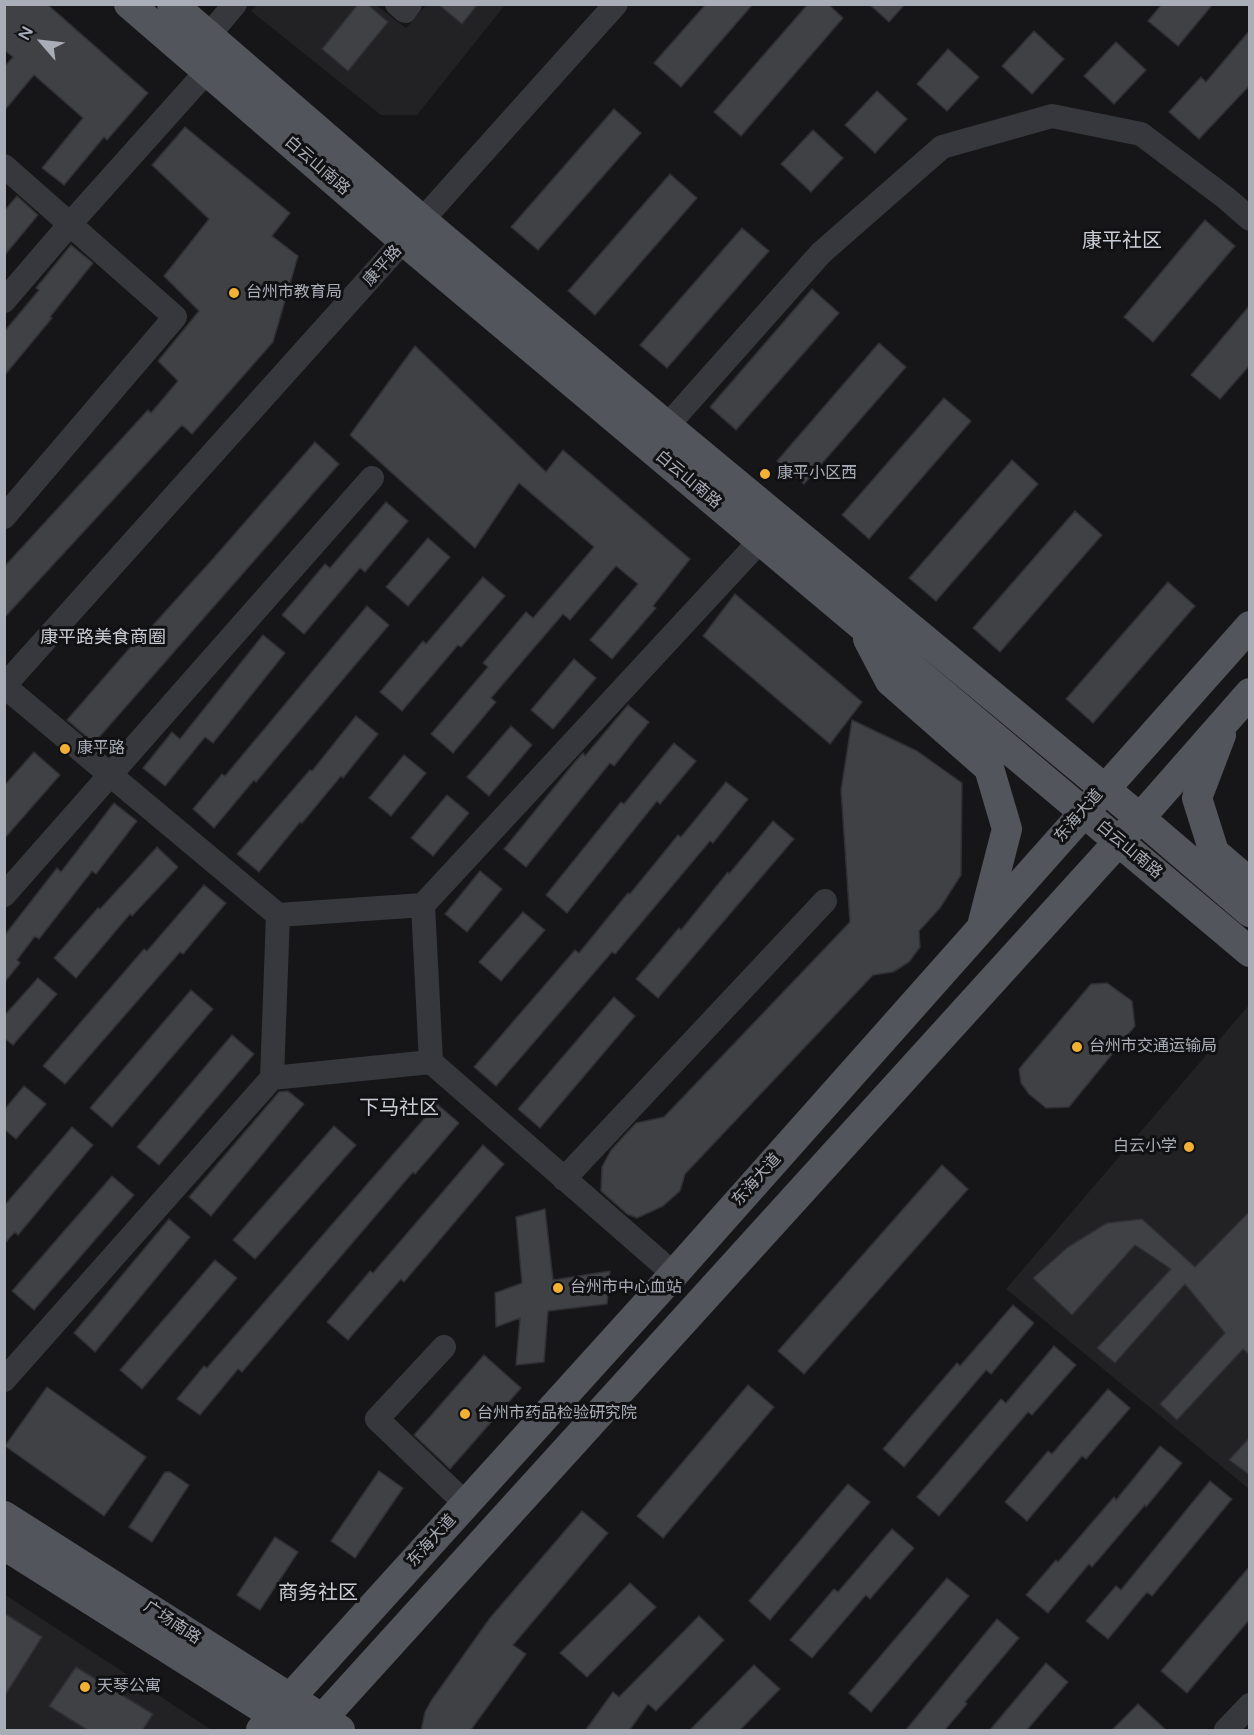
<!DOCTYPE html>
<meta charset="utf-8">
<style>
body{margin:0}
#map{position:relative;width:1254px;height:1735px;overflow:hidden;background:#161618;font-family:"Varela Round",sans-serif}
canvas{display:block}
.frame{position:absolute;inset:0;border:6px solid #a8adb8;pointer-events:none}
.north{position:absolute;left:12px;top:12px;width:60px;height:60px;-webkit-text-stroke:4px #111113;paint-order:stroke;rotate:298deg;font-size:16px;font-weight:700;line-height:24px;text-align:center;color:#a8adb8}
.north::after{content:'';display:block;margin:auto;width:21px;height:27px;background:#a8adb8;clip-path:polygon(50% 0,100% 100%,50% 72%,0 100%)}
</style>
<div id="map">
<canvas width="1254" height="1735"></canvas>
<div class="frame"></div>
<div class="north">N</div>
</div>
<script>
const context = document.querySelector('canvas').getContext('2d');
context.lineJoin = 'round';
function fill(path, color) {
  context.fillStyle = color;
  context.fill(path, 'evenodd');
}
function toPath(rows) {
  const path = new Path2D();
  for (const r of rows) {
    path.moveTo(r[0], r[1]);
    for (let i = 2; i < r.length; i += 2) path.lineTo(r[i], r[i + 1]);
  }
  return path;
}
function stroke(path, color, width, dash) {
  context.strokeStyle = color;
  context.lineWidth = width;
  context.lineCap = dash ? 'butt' : 'round';
  context.setLineDash(dash || []);
  context.stroke(path);
}
function label(font, color, halo, rows, align = 'center') {
  context.font = font + ' "Varela Round","Noto Sans SC",sans-serif';
  context.lineWidth = 6;
  context.setLineDash([]);
  context.textBaseline = 'middle';
  context.strokeStyle = halo;
  context.fillStyle = color;
  for (const [text, x, y, turn = 0] of rows) {
    context.save();
    context.translate(x, y);
    context.rotate((+turn || 0) * Math.PI / 180);
    context.textAlign = isNaN(turn) ? turn : align;
    if (halo) context.strokeText(text, 0, 0);
    context.fillText(text, 0, 0);
    context.restore();
  }
}
const built = toPath([
 [257,5,376,5,406,28,426,5,505,5,417,115,381,115,251,11],
 [1249,1005,1249,1489,1006,1289],
 [4,1594,210,1729,5,1730]
]);
const building = toPath([
 [4,4,47,4,148,93,107,140,104,137,64,185,42,168,83,118,34,75,4,111,4,67,13,57,4,50,4,4],
 [358,4,367,4,388,22,348,71,322,49,358,4],
 [438,4,478,4,462,24,438,4],
 [706,4,753,4,681,87,654,63,706,4],
 [808,4,828,4,843,18,741,136,714,112,808,4],
 [869,4,905,4,889,22,869,4],
 [1162,4,1213,4,1178,46,1148,21,1162,4],
 [1250,30,1250,85,1199,139,1169,112,1201,77,1206,82,1250,30],
 [1034,31,1064,59,1032,94,1002,66,1034,31],
 [1116,42,1146,70,1114,104,1084,76,1116,42],
 [948,49,979,77,947,111,917,84,948,49],
 [877,91,907,119,875,153,845,125,877,91],
 [614,109,641,133,538,250,511,227,614,109],
 [185,127,290,213,272,236,298,256,273,342,192,434,182,425,4,618,4,567,148,410,151,413,178,381,158,361,199,311,164,276,209,219,152,165,185,127],
 [813,130,843,158,811,192,781,164,813,130],
 [670,174,697,198,595,315,568,291,670,174],
 [17,196,38,215,4,256,4,211,17,196],
 [1205,220,1235,246,1153,342,1124,317,1205,220],
 [742,228,769,251,667,368,640,345,742,228],
 [71,245,93,263,50,317,52,318,4,376,4,332,39,290,36,288,71,245],
 [812,289,839,313,736,430,710,407,812,289],
 [1250,305,1250,365,1220,399,1191,375,1250,305],
 [879,343,906,367,804,484,777,461,879,343],
 [415,346,546,472,563,450,690,559,653,606,656,608,612,659,590,640,638,584,616,566,570,620,563,614,491,698,496,702,453,753,431,734,488,667,483,663,526,612,533,618,594,547,519,483,475,548,350,435,415,346],
 [944,398,971,421,869,539,842,515,944,398],
 [315,442,339,464,94,743,67,720,142,634,144,635,211,561,315,442],
 [1012,460,1038,484,936,601,909,578,1012,460],
 [386,502,408,521,365,572,360,568,304,634,282,615,325,564,330,568,386,502],
 [1075,511,1102,535,1000,652,973,628,1075,511],
 [428,538,450,557,408,606,386,587,428,538],
 [483,577,505,596,461,647,458,645,402,711,380,692,423,641,426,644,483,577],
 [1168,582,1195,606,1093,723,1066,699,1168,582],
 [735,594,862,702,830,744,703,636,735,594],
 [367,606,389,625,256,782,254,780,214,828,193,809,222,774,225,776,367,606],
 [263,635,285,653,213,743,205,737,165,786,143,768,172,732,180,739,263,635],
 [574,659,596,678,553,729,531,710,574,659],
 [628,705,649,722,614,766,610,763,526,867,504,849,574,763,583,753,585,756,628,705],
 [356,716,378,734,343,778,341,776,302,823,300,822,259,872,237,854,310,770,312,771,356,716],
 [852,720,917,751,962,783,961,875,940,908,919,931,920,947,909,962,893,972,873,975,685,1174,680,1191,663,1206,637,1218,627,1214,601,1191,602,1167,611,1150,636,1123,664,1117,850,922,841,790,852,720],
 [511,726,532,745,489,796,467,777,511,726],
 [674,743,696,761,660,804,657,801,567,913,546,895,621,802,624,804,674,743],
 [34,752,60,775,4,839,4,786,34,752],
 [404,755,426,773,391,816,369,798,404,755],
 [726,782,748,799,713,843,710,841,615,954,612,952,496,1086,474,1067,575,950,579,953,628,893,630,894,678,835,681,837,726,782],
 [447,795,469,813,433,856,411,838,447,795],
 [114,803,137,821,96,874,92,871,39,939,35,936,17,960,20,963,4,983,4,936,57,868,61,872,114,803],
 [773,821,794,839,658,998,636,979,679,928,681,930,728,872,729,874,773,821],
 [157,847,178,867,132,916,130,914,76,978,54,958,98,908,100,909,157,847],
 [480,871,502,889,467,932,445,914,480,871],
 [204,885,226,903,183,954,180,952,65,1084,43,1066,144,949,147,951,204,885],
 [523,912,545,930,501,981,479,962,523,912],
 [38,978,57,994,13,1045,4,1038,4,1016,38,978],
 [1107,983,1132,1001,1135,1026,1069,1107,1046,1108,1029,1094,1021,1083,1019,1069,1091,984,1107,983],
 [191,990,213,1009,112,1127,90,1108,191,990],
 [614,997,635,1016,540,1128,518,1109,614,997],
 [232,1035,254,1054,159,1165,137,1147,232,1035],
 [24,1086,46,1104,16,1139,4,1129,4,1110,24,1086],
 [288,1091,304,1104,211,1216,189,1197,279,1092,288,1091],
 [437,1104,459,1123,415,1174,413,1172,242,1372,238,1369,200,1415,177,1399,204,1366,207,1368,437,1104],
 [334,1126,356,1145,255,1259,233,1240,334,1126],
 [72,1127,93,1145,18,1235,15,1232,4,1244,4,1206,72,1127],
 [483,1145,504,1164,404,1282,401,1279,348,1340,327,1322,370,1271,373,1273,483,1145],
 [942,1165,968,1189,804,1374,778,1351,942,1165],
 [112,1176,134,1195,34,1310,12,1291,112,1176],
 [545,1209,553,1280,610,1271,607,1304,548,1311,544,1362,516,1365,520,1318,496,1327,495,1293,522,1283,516,1217,545,1209],
 [1250,1211,1250,1355,1243,1349,1177,1420,1160,1404,1225,1333,1185,1284,1115,1363,1097,1348,1171,1269,1135,1245,1072,1315,1033,1278,1068,1247,1107,1223,1142,1219,1195,1267,1250,1211],
 [169,1219,190,1237,95,1352,74,1333,169,1219],
 [215,1260,237,1278,142,1389,120,1370,215,1260],
 [1013,1305,1034,1323,991,1374,986,1370,904,1467,883,1449,957,1363,960,1366,1013,1305],
 [1054,1346,1076,1365,1032,1415,1028,1412,939,1516,917,1497,1001,1399,1006,1403,1054,1346],
 [484,1355,521,1388,450,1469,414,1435,484,1355],
 [748,1385,774,1407,663,1538,637,1516,748,1385],
 [47,1387,146,1457,104,1516,5,1446,47,1387],
 [1108,1389,1130,1408,1086,1459,1082,1456,1027,1521,1005,1502,1048,1451,1052,1454,1108,1389],
 [1250,1437,1250,1475,1229,1460,1250,1437],
 [1160,1446,1182,1463,1146,1507,1145,1505,1092,1567,1089,1564,1048,1613,1026,1595,1056,1560,1058,1562,1114,1497,1116,1500,1160,1446],
 [379,1471,403,1488,355,1558,331,1541,379,1471],
 [165,1472,170,1472,189,1485,152,1542,129,1527,165,1472],
 [1210,1481,1232,1499,1152,1596,1147,1592,1108,1639,1086,1621,1116,1586,1121,1590,1210,1481],
 [848,1484,870,1502,770,1620,749,1601,848,1484],
 [582,1511,608,1533,513,1645,526,1654,470,1731,421,1731,425,1712,431,1701,490,1618,582,1511],
 [892,1529,914,1548,870,1599,866,1595,812,1658,790,1640,834,1589,838,1592,892,1529],
 [275,1537,298,1552,260,1610,237,1595,275,1537],
 [1250,1566,1250,1619,1187,1693,1161,1671,1250,1566],
 [947,1578,969,1596,871,1712,849,1693,947,1578],
 [630,1583,656,1607,587,1677,560,1653,630,1583],
 [4,1613,42,1637,4,1697,4,1613],
 [699,1616,724,1640,656,1711,648,1704,629,1731,585,1731,613,1692,619,1697,699,1616],
 [997,1619,1019,1638,965,1702,967,1704,944,1731,905,1731,997,1619],
 [1046,1663,1068,1682,1026,1731,989,1731,1046,1663],
 [754,1665,780,1689,739,1731,689,1731,754,1665],
 [76,1667,153,1714,142,1731,89,1731,49,1706,76,1667],
 [1138,1704,1167,1731,1111,1731,1138,1704]
]);
const minor = toPath([
 [397,4,405,11,410,4],
 [208,36,235,4],
 [4,166,175,317,4,517],
 [4,301,70,224,207,71],
 [667,426,821,253,942,147,1052,116,1141,134,1226,198,1250,219],
 [4,686,278,915,423,905,431,1062,272,1078,278,915],
 [4,686,616,4],
 [4,895,372,478],
 [423,905,760,541],
 [431,1062,674,1274],
 [564,1179,825,901],
 [444,1347,377,1419,466,1504],
 [4,1380,272,1078],
 [1226,1730,1250,1705]
]);
const major = toPath([
 [129,4,405,242,1250,952],
 [172,4,423,221,667,426,1140,818,1250,912],
 [868,639,890,681,989,768,1007,829,983,922],
 [1221,735,1197,798,1214,852,1250,883],
 [4,1516,340,1730],
 [4,1545,289,1725],
 [261,1730,674,1274,1250,626],
 [312,1730,1140,818,1250,693]
]);
const markers = [
 [234,293,6,"#f2b134"],
 [765,474,6,"#f2b134"],
 [65,749,6,"#f2b134"],
 [1077,1047,6,"#f2b134"],
 [1189,1147,6,"#f2b134"],
 [558,1288,6,"#f2b134"],
 [465,1414,6,"#f2b134"],
 [85,1687,6,"#f2b134"]
];
const streetNames = [
 ["白云山南路",317,166,41],
 ["康平路",383,266,-48],
 ["白云山南路",688,480,40],
 ["东海大道",1079,816,-49],
 ["白云山南路",1129,850,40],
 ["东海大道",757,1180,-48],
 ["东海大道",432,1541,-48],
 ["广场南路",172,1623,33]
];
const poiNames = [
 ["台州市教育局",246,293],
 ["康平小区西",777,474],
 ["康平路",77,749],
 ["台州市交通运输局",1089,1047],
 ["白云小学",1177,1147,"right"],
 ["台州市中心血站",570,1288],
 ["台州市药品检验研究院",477,1414],
 ["天琴公寓",97,1687]
];
const neighbourhoodNames = [
 ["康平路美食商圈",103,638]
];
const quarterNames = [
 ["康平社区",1122,242],
 ["下马社区",399,1109],
 ["商务社区",318,1594]
];
fill(built, '#222225');
fill(building, '#404145');
stroke(building, '#303034', 1.5);
stroke(minor, '#37383d', 24);
stroke(major, '#53555c', 30);
for (const [x, y, r, color] of markers) {
  const dot = new Path2D();
  dot.arc(x, y, r, 0, 2 * Math.PI);
  context.fillStyle = color;
  context.fill(dot);
  stroke(dot, '#111113', 2);
}
label('16px', '#a8adb8', '#111113', streetNames);
label('16px', '#a8adb8', '#111113', poiNames, 'left');
label('18px', '#c9ccd4', '#111113', neighbourhoodNames);
label('20px', '#c9ccd4', '#111113', quarterNames);
</script>
